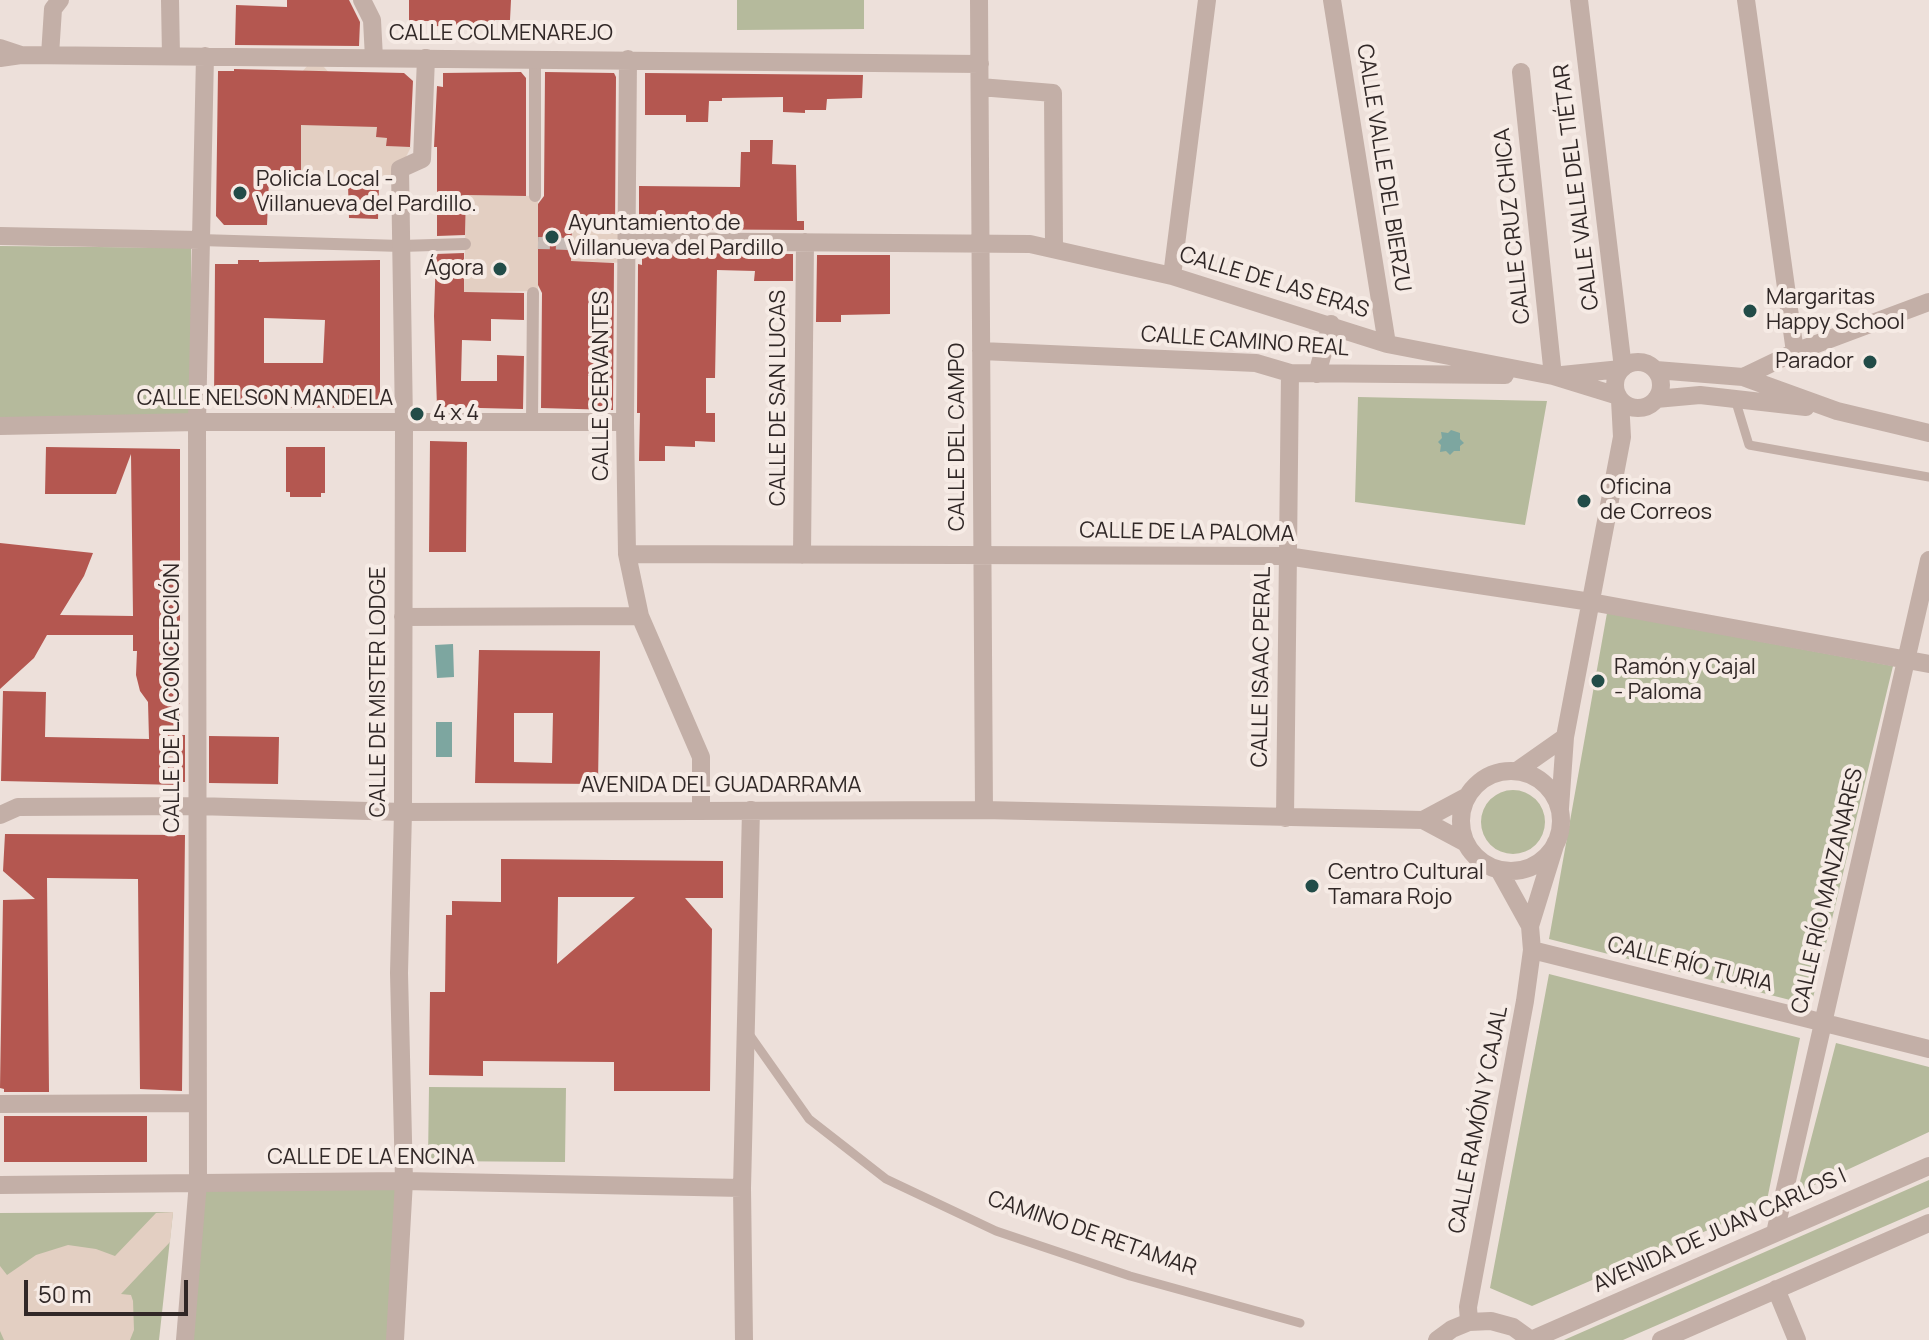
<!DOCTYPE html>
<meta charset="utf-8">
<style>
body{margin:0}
#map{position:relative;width:1929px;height:1340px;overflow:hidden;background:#ede0da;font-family:Manrope,sans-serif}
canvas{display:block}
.scale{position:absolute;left:24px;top:1280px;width:164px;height:36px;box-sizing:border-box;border:4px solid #312827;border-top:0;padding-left:10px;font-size:24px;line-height:28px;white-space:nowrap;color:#312827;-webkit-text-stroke:6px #f6ebe5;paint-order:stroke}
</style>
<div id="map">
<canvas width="1929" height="1340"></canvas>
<div class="scale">50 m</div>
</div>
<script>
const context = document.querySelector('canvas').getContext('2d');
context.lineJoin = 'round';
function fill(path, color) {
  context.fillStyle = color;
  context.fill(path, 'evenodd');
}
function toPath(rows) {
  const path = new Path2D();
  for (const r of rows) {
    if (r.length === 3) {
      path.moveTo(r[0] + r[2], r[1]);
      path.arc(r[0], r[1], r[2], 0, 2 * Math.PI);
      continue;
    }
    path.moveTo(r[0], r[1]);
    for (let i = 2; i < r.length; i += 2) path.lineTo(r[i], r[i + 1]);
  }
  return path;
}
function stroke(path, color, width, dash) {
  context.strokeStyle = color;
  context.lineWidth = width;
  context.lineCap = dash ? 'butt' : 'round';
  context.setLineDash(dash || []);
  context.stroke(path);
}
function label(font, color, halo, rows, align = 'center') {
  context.font = font + ' Manrope,sans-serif';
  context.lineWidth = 8;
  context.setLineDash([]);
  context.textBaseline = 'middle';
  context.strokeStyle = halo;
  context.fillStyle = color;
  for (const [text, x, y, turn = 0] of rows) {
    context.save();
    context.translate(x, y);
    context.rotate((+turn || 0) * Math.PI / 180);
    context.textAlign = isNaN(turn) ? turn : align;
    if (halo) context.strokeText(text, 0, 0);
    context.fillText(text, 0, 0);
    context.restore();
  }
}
const green = toPath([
 [737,0,864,0,864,29,737,30],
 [0,246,191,248,191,415,0,419],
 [1358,397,1547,401,1525,525,1355,502],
 [1607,613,1893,666,1812,1002,1803,999,1802,1003,1549,939],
 [1513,822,32],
 [1549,974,1800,1038,1766,1205,1532,1306,1490,1288],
 [1836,1043,1929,1067,1929,1132,1797,1193],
 [429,1087,566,1088,565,1162,428,1161],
 [1929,1180,1929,1207,1623,1340,1564,1340],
 [404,1181,395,1340,185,1340,198,1182],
 [173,1212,159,1340,0,1340,0,1213]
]);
const plaza = toPath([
 [315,57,377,126,377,137,387,138,387,146,411,147,400,169,379,185,301,184,301,73],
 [538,193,538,291,464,292,466,195,535,196],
 [572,228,627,230,626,263,571,261],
 [173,1212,170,1242,121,1294,131,1295,133,1301,134,1330,130,1340,4,1340,0,1331,0,1266,7,1275,36,1255,68,1245,96,1249,115,1256,156,1213]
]);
const water = toPath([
 [1451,430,1460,433,1460,439,1464,443,1460,446,1460,451,1454,451,1450,455,1446,451,1440,452,1441,445,1438,442,1442,438,1441,432,1448,433],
 [453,644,454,677,437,678,435,645],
 [436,722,452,722,452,757,436,757]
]);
const building = toPath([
 [287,0,349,0,360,22,359,46,235,45,236,5,287,7],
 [409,0,511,0,510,20,495,20,495,27,429,26,429,21,409,21],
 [234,69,404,73,413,81,410,147,386,146,387,138,376,137,377,127,301,125,301,180,269,180,267,225,224,225,216,216,218,71,234,71],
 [521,72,526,78,526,196,466,195,465,235,437,236,437,147,434,147,437,86,443,87,443,73],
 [545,72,614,73,616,77,615,230,572,228,571,261,614,263,613,410,541,408,542,293,538,285,538,204,544,196],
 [645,73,863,75,862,98,827,99,826,110,805,110,805,113,783,112,783,97,722,98,722,101,709,101,708,122,686,122,686,115,645,115],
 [750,140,773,140,772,164,796,165,797,221,804,221,804,230,639,229,639,186,740,187,741,152,750,152],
 [348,185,379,185,378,219,349,218],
 [464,253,464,292,524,293,524,320,491,319,491,341,462,340,461,381,497,381,497,355,524,356,523,409,437,407,434,316,436,254],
 [642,253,793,254,793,281,754,281,755,271,717,270,715,378,706,378,706,413,715,413,715,442,695,441,695,447,665,446,665,461,639,461,640,413,637,413,638,264,642,265],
 [817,255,890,255,890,314,841,315,841,322,816,322],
 [238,260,259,260,259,262,380,260,380,407,291,408,290,404,275,403,258,404,258,407,226,407,226,404,214,403,215,264,238,264],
 [264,318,325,320,323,363,264,363],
 [430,441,467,442,466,552,429,552],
 [46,447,180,449,180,735,185,735,185,782,180,782,180,785,1,781,3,691,46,692,45,737,149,739,148,702,140,691,136,675,137,651,133,651,133,635,47,635,34,658,0,689,0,543,93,553,84,576,60,615,133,616,131,454,116,494,45,494],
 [286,447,325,447,325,493,321,493,321,497,290,497,290,492,286,492],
 [479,650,600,651,598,784,475,783],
 [514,713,553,713,552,763,514,762],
 [209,736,279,737,278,784,209,783],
 [5,834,185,835,182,1091,140,1089,138,879,47,878,49,1092,4,1092,4,1089,0,1088,3,900,35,899,3,871],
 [501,859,723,861,723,898,685,898,712,929,710,1091,614,1091,614,1062,483,1061,483,1076,429,1075,430,992,445,992,446,915,452,915,452,901,501,902],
 [558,897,635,897,557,964],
 [4,1116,147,1116,147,1162,4,1162]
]);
const pedestrianTunnel = toPath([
 [538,243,571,244]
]);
const service = toPath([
 [1735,399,1749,445,1929,477],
 [749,1034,809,1119,886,1179,996,1231,1130,1276,1300,1323]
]);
const pedestrian = toPath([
 [535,196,535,59],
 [200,240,401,246,465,244],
 [532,423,533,293]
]);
const minor = toPath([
 [170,0,171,56],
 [362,0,372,20,374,58],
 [979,0,984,810],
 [1332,0,1387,344],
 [1579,0,1623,368],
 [1746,0,1795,352],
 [0,48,21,55,0,58],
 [21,55,980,64],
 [50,55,53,9,60,0],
 [628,59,625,422,627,554,640,616,701,757,701,810],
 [1521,72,1553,376],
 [980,87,1053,93,1054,248],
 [0,236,200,240],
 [627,241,1030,244,1172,276,1387,344,1553,376,1618,396],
 [1172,276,1207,0],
 [981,351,1256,363,1290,373,1505,375],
 [1638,385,23],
 [1656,370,1743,377,1837,411,1929,433],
 [1317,374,1331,324],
 [1562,375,1621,369],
 [1743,377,1795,352,1929,302],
 [1656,399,1700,395,1806,407],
 [0,426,197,422,625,422],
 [627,554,1287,556,1591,602,1929,664],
 [802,555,805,242],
 [403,617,640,616],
 [1518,770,1565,737],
 [1511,821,50],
 [1560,808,1565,737,1622,437,1620,400],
 [0,815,18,807,196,806,403,812,984,810,1423,820,1466,797],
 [1285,818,1290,373],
 [1423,820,1466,843],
 [1499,870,1530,926],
 [1532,950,1929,1049],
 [0,1104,198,1103],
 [0,1185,404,1181,742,1188],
 [1775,1233,1929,560],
 [1776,1289,1797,1340],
 [1469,1322,1468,1307,1525,1001,1532,950,1530,926,1556,842],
 [185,1340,198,1182,197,422,205,56],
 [395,1340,404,1181,399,973,403,812,404,423,400,169,422,159,426,58],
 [744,1340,742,1188,751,810],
 [1437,1340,1452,1329,1469,1322,1491,1321,1513,1327,1531,1340],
 [1531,1340,1929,1166],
 [1661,1340,1929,1223]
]);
const markers = [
 [240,193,8,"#224c48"],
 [552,237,8,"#224c48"],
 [500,269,8,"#224c48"],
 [1750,311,8,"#224c48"],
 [1870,362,8,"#224c48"],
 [417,414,8,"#224c48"],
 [1584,501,8,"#224c48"],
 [1598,681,8,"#224c48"],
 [1312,886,8,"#224c48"]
];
const streetNames = [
 ["CALLE COLMENAREJO",501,34],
 ["CALLE VALLE DEL BIERZU",1383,168,81],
 ["CALLE VALLE DEL TIÉTAR",1577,187,-97],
 ["CALLE CRUZ CHICA",1513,226,-96],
 ["CALLE DE LAS ERAS",1274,283,17],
 ["CALLE CAMINO REAL",1245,342,4],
 ["CALLE CERVANTES",602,386,-90],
 ["CALLE DE SAN LUCAS",779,398,-90],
 ["CALLE NELSON MANDELA",265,399],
 ["CALLE DEL CAMPO",958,437,-90],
 ["CALLE DE LA PALOMA",1187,533,1],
 ["CALLE ISAAC PERAL",1262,667,-89],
 ["CALLE DE MISTER LODGE",379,692,-90],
 ["CALLE DE LA CONCEPCIÓN",173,698,-90],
 ["AVENIDA DEL GUADARRAMA",721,786],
 ["CALLE RÍO MANZANARES",1828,891,-77],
 ["CALLE RÍO TURIA",1690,965,14],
 ["CALLE RAMÓN Y CAJAL",1479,1120,-79],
 ["CALLE DE LA ENCINA",371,1158],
 ["AVENIDA DE JUAN CARLOS I",1720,1231,-24],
 ["CAMINO DE RETAMAR",1092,1234,19]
];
const poiNames = [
 ["Policía Local -",256,180],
 ["Villanueva del Pardillo.",256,205],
 ["Ayuntamiento de",568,224],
 ["Villanueva del Pardillo",568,249],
 ["Ágora",484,269,"right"],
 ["Margaritas",1766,298],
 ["Happy School",1766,323],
 ["Parador",1854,362,"right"],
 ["4 x 4",433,414],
 ["Oficina",1600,488],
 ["de Correos",1600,513],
 ["Ramón y Cajal",1614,668],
 ["- Paloma",1614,693],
 ["Centro Cultural",1328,873],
 ["Tamara Rojo",1328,898]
];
fill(green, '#b5ba9c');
fill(plaza, '#e3cfc2');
fill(water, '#7da6a0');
fill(building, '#b45750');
stroke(pedestrianTunnel, '#c7bbb6', 12, [12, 6]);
stroke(service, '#c3afa7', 9);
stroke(pedestrian, '#c3afa7', 12);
stroke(minor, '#c3afa7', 18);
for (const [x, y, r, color] of markers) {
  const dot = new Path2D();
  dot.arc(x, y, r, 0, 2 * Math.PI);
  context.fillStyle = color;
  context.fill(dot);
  stroke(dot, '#f6ebe5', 3);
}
label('22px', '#312827', '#f6ebe5', streetNames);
label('22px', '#312827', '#f6ebe5', poiNames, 'left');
</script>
